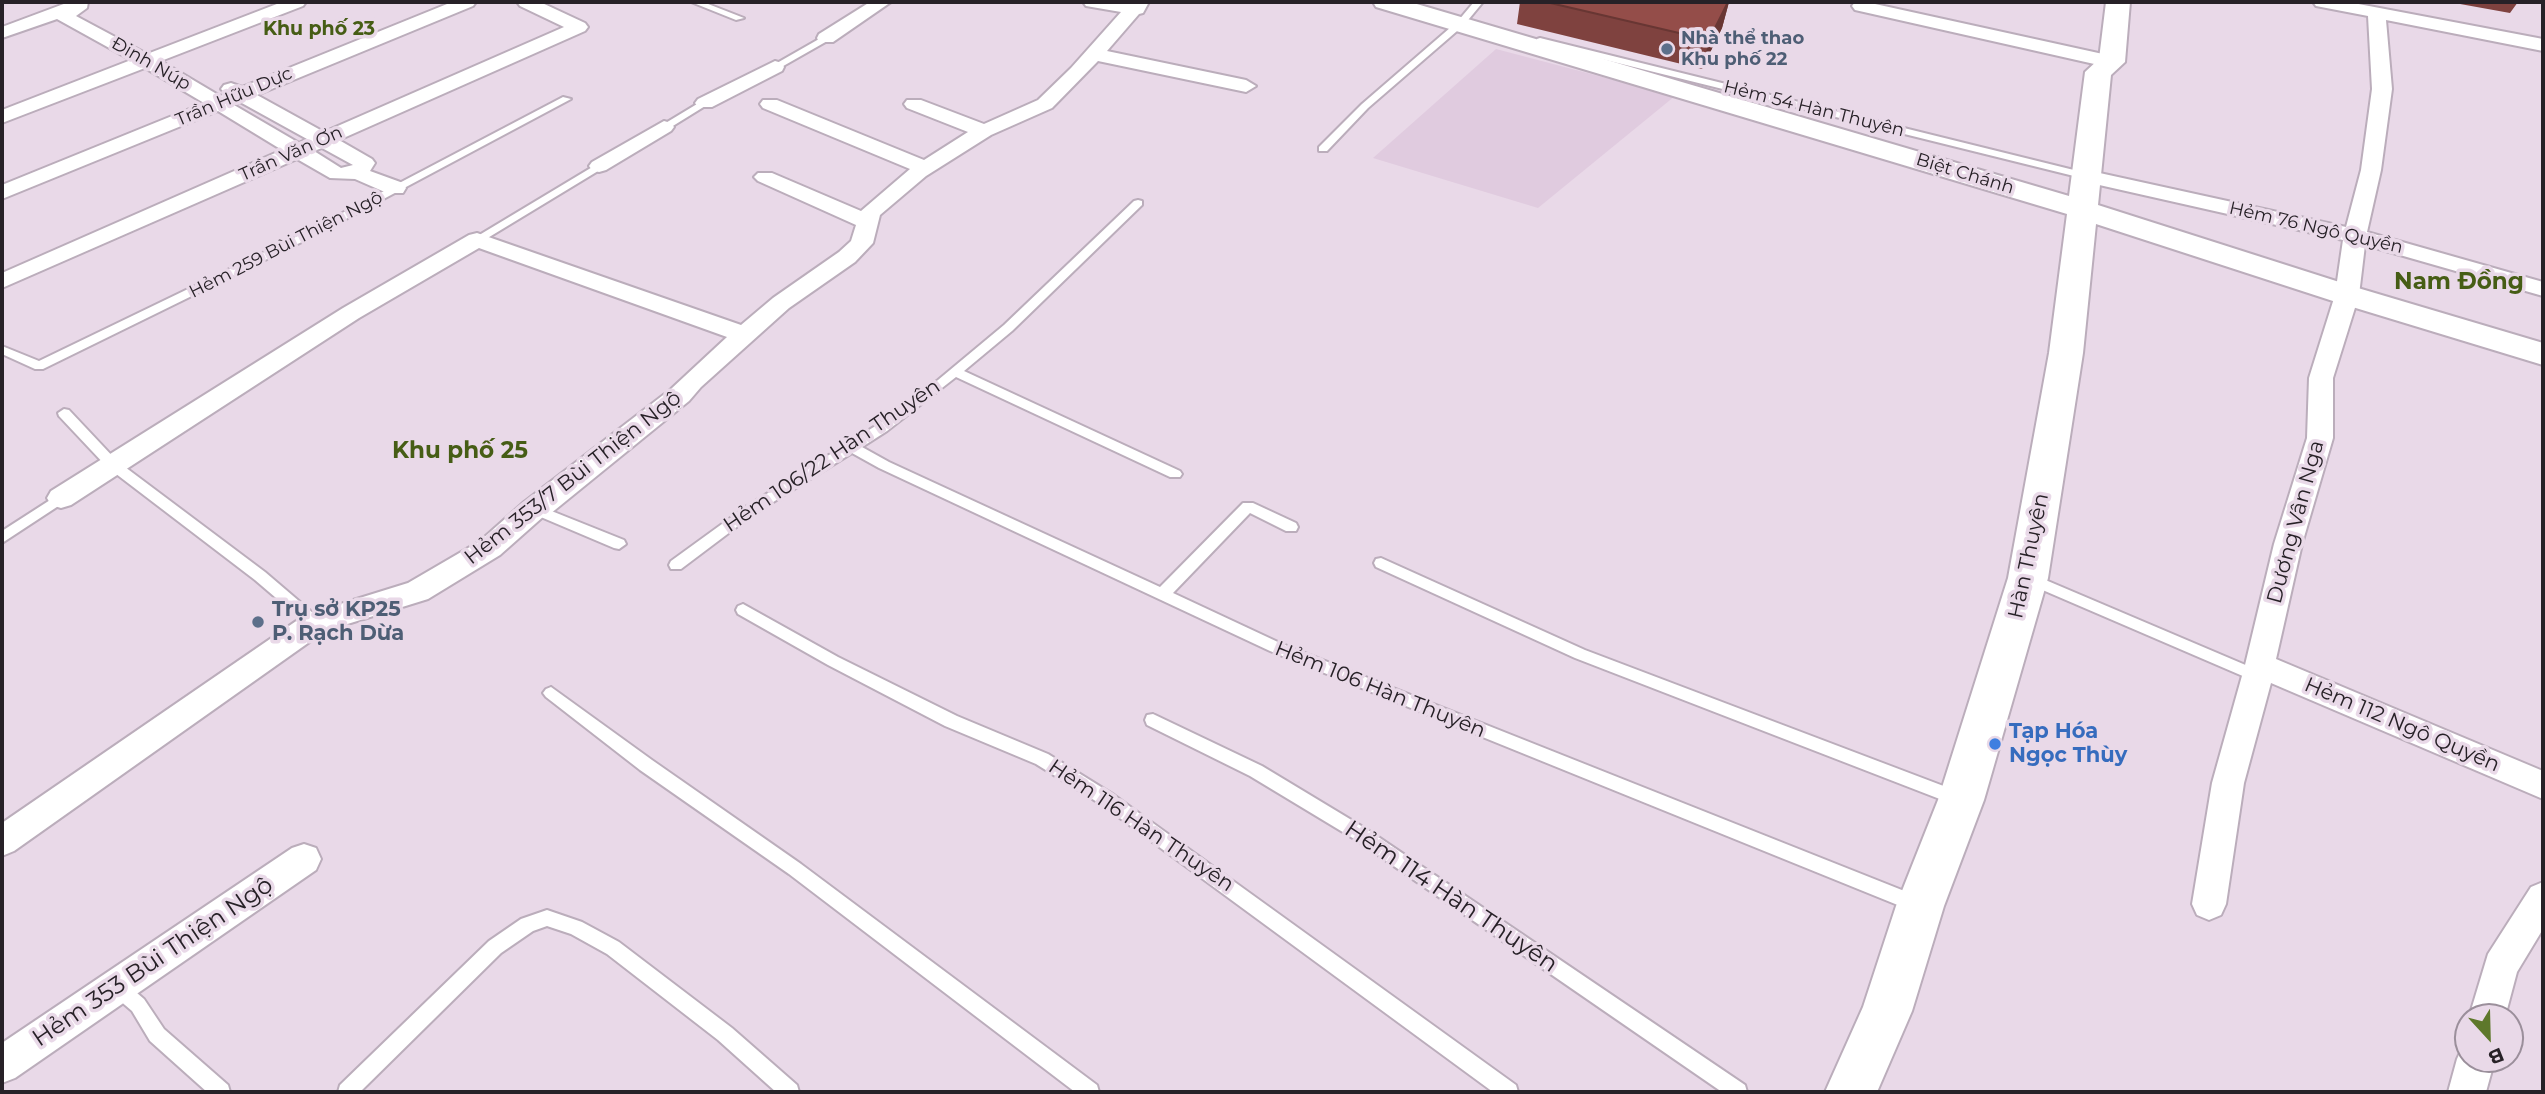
<!DOCTYPE html>
<meta charset="utf-8">
<style>
body{margin:0}
#map{position:relative;width:2545px;height:1094px;overflow:hidden;background:#e9d9e8;font-family:Montserrat,sans-serif}
canvas{display:block}
.frame{position:absolute;inset:0;border:4px solid #272127;pointer-events:none}
.north{position:absolute;left:2454px;top:1003px;width:70px;height:70px;box-sizing:border-box;background:#e9d9e8;border:2px solid #9b8f9b;border-radius:50%;rotate:158deg;font-size:19px;font-weight:700;line-height:28px;text-align:center;color:#272127}
.north::after{content:'';display:block;margin:auto;width:24px;height:32px;background:#5e782b;clip-path:polygon(50% 0,100% 100%,50% 72%,0 100%)}
</style>
<div id="map">
<canvas width="2545" height="1094"></canvas>
<div class="frame"></div>
<div class="north">B</div>
</div>
<script>
const context = document.querySelector('canvas').getContext('2d');
context.lineJoin = 'round';
function fill(path, color) {
  context.fillStyle = color;
  context.fill(path, 'evenodd');
}
function toPath(rows) {
  const path = new Path2D();
  for (const r of rows) {
    path.moveTo(r[0], r[1]);
    for (let i = 2; i < r.length; i += 2) path.lineTo(r[i], r[i + 1]);
  }
  return path;
}
function stroke(path, color, width, dash) {
  context.strokeStyle = color;
  context.lineWidth = width;
  context.lineCap = dash ? 'butt' : 'round';
  context.setLineDash(dash || []);
  context.stroke(path);
}
function label(font, color, halo, rows, align = 'center') {
  context.font = font + ' Montserrat,sans-serif';
  context.lineWidth = 7;
  context.setLineDash([]);
  context.textBaseline = 'middle';
  context.strokeStyle = halo;
  context.fillStyle = color;
  for (const [text, x, y, turn = 0] of rows) {
    context.save();
    context.translate(x, y);
    context.rotate((+turn || 0) * Math.PI / 180);
    context.textAlign = isNaN(turn) ? turn : align;
    if (halo) context.strokeText(text, 0, 0);
    context.fillText(text, 0, 0);
    context.restore();
  }
}
const built = toPath([
 [1496,49,1675,96,1538,208,1373,158]
]);
const lane = toPath([
 [691,2,703,2,744,18,736,20,691,2],
 [1474,2,1483,2,1464,25,1368,108,1327,151,1319,151,1319,147,1362,104,1458,21,1474,2],
 [826,35,831,38,829,40,778,69,770,67,826,35],
 [1540,38,2090,174,2091,176,2086,179,1537,43,1537,39,1540,38],
 [563,97,571,99,316,235,43,369,35,369,2,354,2,346,39,361,308,231,563,97],
 [702,101,710,103,668,129,659,127,702,101],
 [599,163,603,164,603,168,481,242,477,243,471,240,599,163],
 [1138,200,1142,201,1142,205,1012,331,964,371,1180,471,1182,474,1180,477,1170,477,956,377,887,431,862,447,889,462,1160,587,1243,503,1253,503,1296,523,1298,527,1296,531,1286,531,1250,513,1173,593,1280,643,1922,898,1925,904,1922,910,1916,912,1910,910,1270,651,879,468,852,453,754,514,681,569,671,569,669,565,671,561,744,508,877,425,938,380,1004,325,1134,201,1138,200],
 [64,409,69,410,117,461,265,572,320,619,322,623,320,627,310,627,255,580,107,467,59,416,58,413,64,409],
 [61,493,66,495,68,498,66,501,2,543,2,531,61,493],
 [534,504,624,540,626,544,619,549,614,548,529,512,527,509,534,504],
 [1381,558,1585,650,1962,793,1964,798,1962,803,1956,805,1950,803,1575,658,1376,567,1374,563,1376,559,1381,558],
 [2029,573,2262,672,2265,676,2262,680,2257,682,2252,680,2024,582,2022,578,2024,574,2029,573],
 [743,604,838,657,957,716,1048,754,1114,795,1516,1085,1518,1092,1493,1092,1102,805,1036,764,945,726,828,665,738,614,736,610,738,606,743,604],
 [551,687,652,760,801,864,1097,1085,1099,1092,1075,1092,789,874,640,770,546,697,543,693,546,689,551,687],
 [1153,714,1262,766,1368,830,1745,1085,1747,1092,1722,1092,1356,840,1250,776,1147,725,1145,720,1147,715,1153,714],
 [547,910,582,922,619,942,732,1028,797,1085,799,1092,776,1092,718,1040,607,954,571,934,547,926,533,931,501,953,360,1092,338,1092,340,1085,489,941,521,919,547,910],
 [117,978,123,981,144,999,164,1029,228,1085,230,1092,207,1092,150,1041,132,1011,111,993,108,987,111,981,117,978]
]);
const street = toPath([
 [69,2,88,2,87,8,76,16,147,54,282,2,306,2,303,6,161,61,220,96,226,94,221,89,224,85,231,83,242,87,452,2,476,2,473,6,257,95,324,132,564,27,520,6,517,2,540,2,585,23,588,27,585,31,339,140,372,159,375,163,370,171,403,183,406,188,403,193,387,193,355,179,330,178,297,159,2,288,2,273,282,150,218,111,2,199,2,185,204,103,145,68,2,123,2,110,131,60,57,19,2,38,2,27,69,2],
 [240,102,307,139,299,143,234,105,240,102],
 [322,148,353,165,341,168,314,151,322,148],
 [870,2,891,2,833,42,819,42,817,38,819,34,870,2],
 [1083,2,1149,2,1143,13,1139,14,1107,51,1246,80,1256,86,1246,92,1098,61,1052,108,991,135,926,176,880,215,873,243,855,262,789,308,701,387,689,401,550,514,544,516,500,555,428,599,325,631,14,851,2,856,2,823,305,615,408,583,480,541,524,502,671,389,727,337,479,248,359,318,71,505,61,508,51,505,47,498,51,491,343,308,469,235,477,233,741,325,773,298,839,252,851,241,856,225,758,181,754,177,758,173,772,173,861,211,910,169,763,108,760,104,763,100,777,100,924,160,968,132,907,108,904,104,907,100,921,100,984,124,1038,100,1071,68,1121,12,1086,6,1083,2],
 [1855,2,1866,2,2112,56,2121,62,2112,68,1855,10,1852,6,1855,2],
 [2313,2,2348,2,2543,39,2543,51,2386,20,2392,89,2381,170,2367,232,2543,282,2543,296,2365,245,2359,295,2333,378,2333,438,2302,544,2276,659,2543,771,2543,799,2271,683,2244,783,2226,904,2221,915,2209,920,2197,915,2192,904,2212,783,2245,665,2274,544,2307,438,2309,378,2335,295,2343,240,2086,182,2079,180,2075,176,2079,172,2086,170,2346,227,2361,170,2372,89,2368,16,2316,6,2313,2],
 [775,61,782,63,784,67,782,71,712,107,698,107,695,103,698,99,775,61],
 [664,121,671,123,674,127,671,131,606,170,599,172,592,170,589,166,592,162,664,121],
 [304,844,316,848,321,859,316,870,15,1078,2,1083,2,1043,292,848,304,844],
 [2543,882,2543,929,2517,972,2505,1017,2469,1017,2488,954,2531,887,2543,882],
 [2468,1044,2468,1059,2495,1059,2486,1092,2448,1092,2457,1059,2463,1046,2468,1044]
]);
const secondary = toPath([
 [1373,2,1410,2,2069,196,2085,72,2099,59,2106,2,2130,2,2125,62,2111,75,2098,205,2358,288,2543,343,2543,365,2336,302,2096,224,2083,353,2048,578,1984,800,1944,906,1912,1011,1877,1092,1825,1092,1863,1007,1896,906,1938,800,2008,578,2049,353,2067,214,1376,7,1373,2]
]);
const wall = toPath([
 [1520,2,1729,2,1722,28,1702,69,1517,24],
 [2449,2,2518,2,2510,13]
]);
const shadedWall = toPath([
 [1729,2,1722,28,1702,69,1709,40]
]);
const building = toPath([
 [1546,2,1728,2,1709,40,1546,2]
]);
const markers = [
 [1667,49,7,"#5c6f8a"],
 [258,622,7,"#5c6f8a"],
 [1995,744,7,"#3f7fe0"]
];
const farServicenames = [
 ["Nhà thể thao",1681,39],
 ["Khu phố 22",1681,60]
];
const farStreetnames = [
 ["Đinh Núp",151,64,30],
 ["Trần Hữu Dực",234,97,-23],
 ["Hẻm 54 Hàn Thuyên",1814,109,14],
 ["Trần Văn Ơn",291,154,-24],
 ["Biệt Chánh",1965,174,17],
 ["Hẻm 76 Ngô Quyền",2316,228,13],
 ["Hẻm 259 Bùi Thiện Ngộ",286,245,-27]
];
const farNeighbourhoodnames = [
 ["Khu phố 23",319,29]
];
const streetNames = [
 ["Hẻm 106/22 Hàn Thuyên",832,456,-34],
 ["Hẻm 353/7 Bùi Thiện Ngộ",573,478,-38],
 ["Dương Vân Nga",2296,522,-75],
 ["Hàn Thuyên",2029,556,-78],
 ["Hẻm 106 Hàn Thuyên",1380,690,22],
 ["Hẻm 112 Ngô Quyền",2402,725,23],
 ["Hẻm 116 Hàn Thuyên",1141,826,34]
];
const serviceNames = [
 ["Trụ sở KP25",272,610],
 ["P. Rạch Dừa",272,634]
];
const shopNames = [
 ["Tạp Hóa",2009,732],
 ["Ngọc Thùy",2009,756]
];
const neighbourhoodNames = [
 ["Nam Đồng",2459,282],
 ["Khu phố 25",460,451]
];
const nearStreetnames = [
 ["Hẻm 114 Hàn Thuyên",1451,897,34],
 ["Hẻm 353 Bùi Thiện Ngộ",153,962,-34]
];
fill(built, '#e0cbdf');
stroke(lane, '#bbadbb', 4);
stroke(street, '#bbadbb', 4);
stroke(secondary, '#bbadbb', 4);
fill(lane, '#fff');
fill(street, '#fff');
fill(secondary, '#fff');
fill(wall, '#7f423f');
fill(shadedWall, '#683633');
fill(building, '#944d49');
stroke(building, '#683633', 2);
for (const [x, y, r, color] of markers) {
  const dot = new Path2D();
  dot.arc(x, y, r, 0, 2 * Math.PI);
  context.fillStyle = color;
  context.fill(dot);
  stroke(dot, '#e9d9e8', 2.5);
}
label('bold 18px', '#4e5e75', '#e9d9e8', farServicenames, 'left');
label('18px', '#272127', '#e9d9e8', farStreetnames);
label('bold 19px', '#465d15', '#e9d9e8', farNeighbourhoodnames);
label('21px', '#272127', '#e9d9e8', streetNames);
label('bold 21px', '#4e5e75', '#e9d9e8', serviceNames, 'left');
label('bold 21px', '#366cbe', '#e9d9e8', shopNames, 'left');
label('bold 23px', '#465d15', '#e9d9e8', neighbourhoodNames);
label('24px', '#272127', '#e9d9e8', nearStreetnames);
</script>
